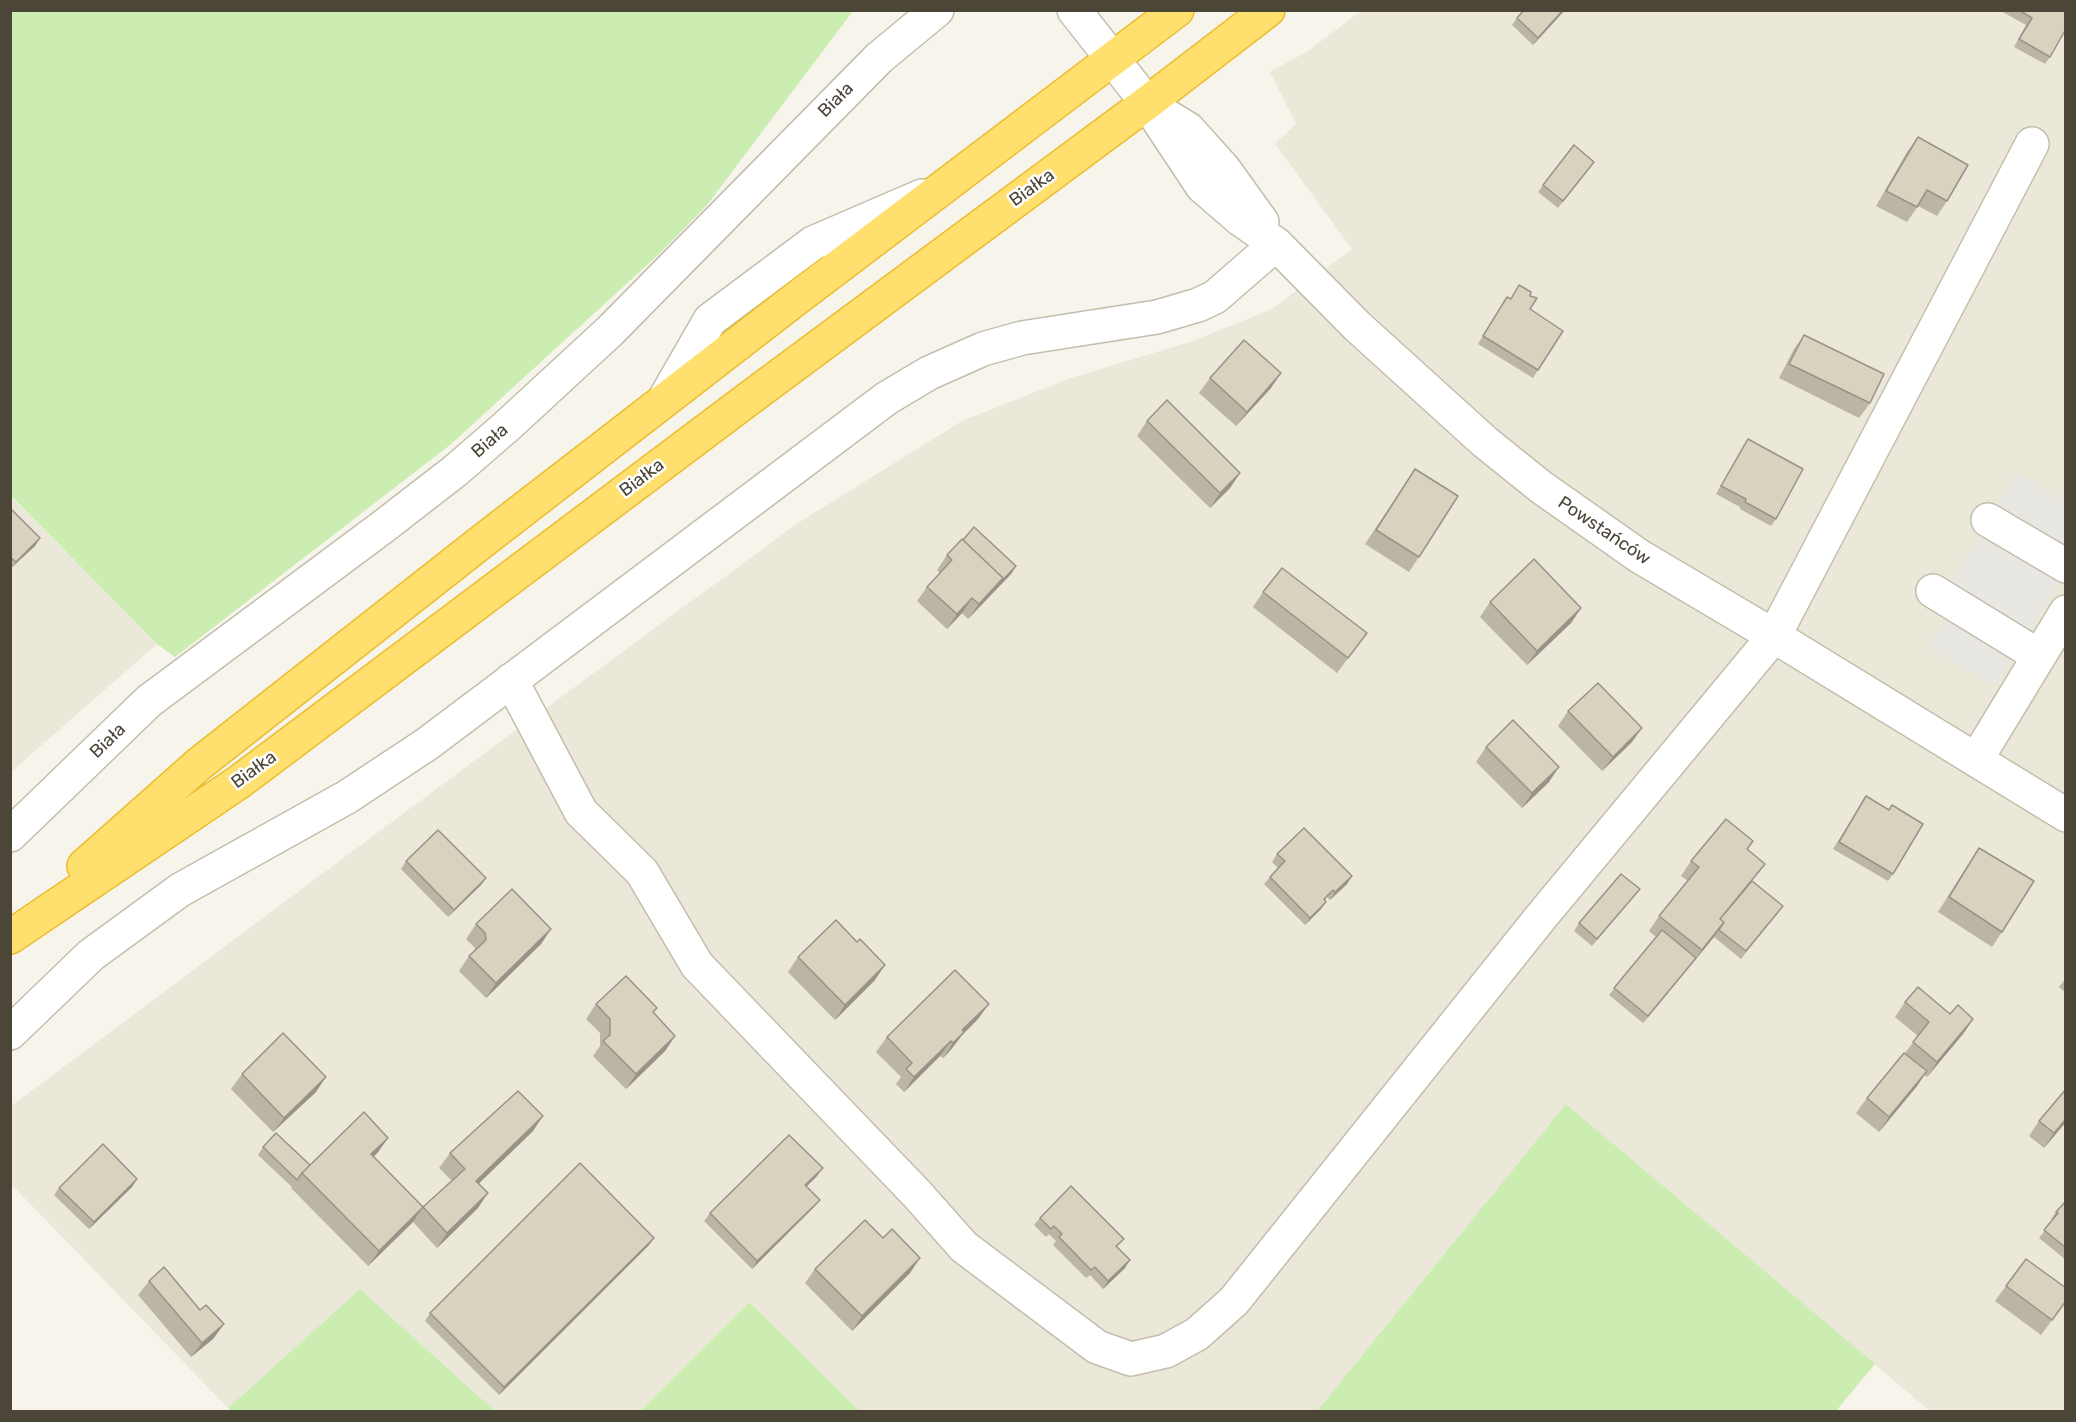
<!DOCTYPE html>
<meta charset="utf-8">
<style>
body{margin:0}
#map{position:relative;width:2076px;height:1422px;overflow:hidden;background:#f7f4eb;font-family:Rubik,sans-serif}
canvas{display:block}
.frame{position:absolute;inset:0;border:12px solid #4c4638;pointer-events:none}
</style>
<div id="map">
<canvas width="2076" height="1422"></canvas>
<div class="frame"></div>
</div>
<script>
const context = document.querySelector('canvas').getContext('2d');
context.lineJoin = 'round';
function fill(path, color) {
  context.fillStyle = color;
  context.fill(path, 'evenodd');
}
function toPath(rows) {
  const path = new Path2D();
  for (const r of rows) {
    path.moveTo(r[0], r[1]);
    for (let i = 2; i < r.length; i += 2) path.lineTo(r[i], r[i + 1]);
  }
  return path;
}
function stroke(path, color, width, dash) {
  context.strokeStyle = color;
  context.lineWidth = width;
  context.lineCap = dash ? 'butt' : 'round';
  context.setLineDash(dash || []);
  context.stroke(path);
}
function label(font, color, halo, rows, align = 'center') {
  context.font = font + ' Rubik,sans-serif';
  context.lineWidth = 5;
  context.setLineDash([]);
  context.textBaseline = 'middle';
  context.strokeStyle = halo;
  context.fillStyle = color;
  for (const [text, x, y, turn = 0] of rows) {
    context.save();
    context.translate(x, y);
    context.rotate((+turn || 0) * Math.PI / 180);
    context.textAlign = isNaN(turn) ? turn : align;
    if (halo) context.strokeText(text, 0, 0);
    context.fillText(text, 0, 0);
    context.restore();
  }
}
const residential = toPath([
 [1361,11,2065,11,2065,1411,1930,1411,1566,1104,1317,1411,860,1411,749,1302,640,1411,495,1411,360,1289,228,1408,11,1184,11,1106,459,772,798,523,962,421,1071,378,1190,342,1272,309,1352,249,1275,144,1296,124,1270,72,1308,51],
 [10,496,157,644,11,772,10,772]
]);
const green = toPath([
 [10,11,11,10,853,11,707,205,657,256,450,445,175,657,157,644,11,496],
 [1566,1104,1875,1364,1836,1411,1317,1411],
 [360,1289,495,1411,232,1412,228,1408],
 [749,1302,860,1411,640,1411]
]);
const parking = toPath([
 [2017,473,2065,502,2065,572,1995,687,1929,647,1946,619,1933,611]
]);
const minor = toPath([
 [1074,10,1147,103,1202,186,1240,219,1276,244,1357,326,1485,442,1541,487,1639,556,1774,636,2066,815],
 [1165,115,1188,129,1224,169,1262,222],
 [664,400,710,320,813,243,922,196],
 [1988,520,2066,566],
 [1933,591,2039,656],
 [511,680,581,812,642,872,697,965,917,1194,964,1247,1097,1347,1131,1359,1166,1351,1197,1334,1234,1301,1541,917,1774,636,2032,144],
 [1976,760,2066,612],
 [10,835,149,701,384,526,455,471,507,426,610,331,879,58,937,10],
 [10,1033,91,955,180,890,347,797,427,744,887,398,929,373,983,349,1022,338,1157,317,1198,305,1215,297,1276,244]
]);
const highway = toPath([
 [84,866,199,764,480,543,793,301,1177,10],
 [10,937,239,782,751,397,1147,103,1268,10]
]);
const wall = toPath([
 [1565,10,1533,45,1512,25,1517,18],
 [1999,10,2066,10,2050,57,2045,64,2014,47,2026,25],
 [1918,137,1947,201,1937,216,1918,206,1907,222,1876,206,1907,152],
 [1594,162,1558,208,1538,192,1543,185],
 [1519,285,1530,296,1530,309,1538,370,1533,378,1478,344,1502,305,1507,297,1510,299],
 [1804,335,1870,403,1859,418,1779,378,1794,349],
 [1210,378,1271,388,1236,426,1199,393],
 [1147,421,1240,473,1230,488,1210,508,1137,436],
 [1748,439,1776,519,1771,526,1740,509,1740,507,1716,494,1743,446],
 [1415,469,1419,557,1409,572,1365,544],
 [10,508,40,538,35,546,10,569],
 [963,540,1016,566,1011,574,968,619,962,613,947,629,917,601,927,587,940,573,937,570,947,555],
 [1263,592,1367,633,1337,673,1253,607],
 [1490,602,1581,608,1571,623,1527,665,1480,617],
 [1568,711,1632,742,1602,771,1558,726],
 [1486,747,1549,782,1522,808,1476,762],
 [1866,796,1893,874,1888,881,1833,849],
 [1979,848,2002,932,1992,947,1938,912,1969,863],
 [1747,849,1752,882,1783,906,1741,959,1714,937,1643,1023,1609,995,1656,937,1649,931,1659,916,1688,881,1681,876,1691,861],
 [1277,854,1352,876,1347,884,1330,900,1327,897,1325,900,1321,909,1305,925,1264,884,1270,877,1278,868,1272,862],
 [406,861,486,878,481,885,448,917,401,869],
 [1640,889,1592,946,1574,931,1579,923],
 [476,924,551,929,541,944,486,998,459,971,469,956,475,950,475,948,466,939],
 [798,957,875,980,835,1020,788,972],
 [2066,978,2066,993,2059,987],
 [1905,1002,1950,1014,1973,1019,1963,1034,1927,1077,1924,1075,1917,1086,1879,1132,1856,1113,1867,1098,1905,1053,1918,1036,1895,1017],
 [596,1004,653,1013,675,1036,665,1051,626,1089,593,1056,600,1046,600,1033,586,1019],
 [978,1019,963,1034,950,1051,943,1058,940,1056,904,1092,896,1084,901,1077,876,1052,887,1037],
 [242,1074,316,1092,273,1132,231,1089],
 [2066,1089,2066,1122,2044,1148,2029,1136,2039,1121],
 [533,1131,479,1183,478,1208,437,1248,413,1222,368,1266,291,1188,292,1187,258,1155,263,1147,310,1165,388,1138,378,1152,374,1157,423,1207,452,1181,439,1168,450,1153],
 [817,1176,806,1187,820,1200,814,1207,752,1269,704,1221,710,1213],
 [137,1179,132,1187,89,1229,54,1195,59,1188],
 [2066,1201,2066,1260,2039,1238,2053,1220,2051,1219,2056,1212],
 [1040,1218,1124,1239,1117,1247,1125,1268,1103,1289,1090,1275,1086,1278,1053,1245,1056,1241,1049,1234,1046,1237,1034,1225],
 [649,1245,499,1395,425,1321,430,1313],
 [815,1269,910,1273,852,1331,805,1283],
 [149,1281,224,1324,213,1339,191,1357,138,1295],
 [2006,1286,2066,1301,2041,1335,1995,1301]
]);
const shadedWall = toPath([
 [1563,10,1565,10,1533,45,1538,38],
 [1281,373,1271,388,1236,426,1247,412],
 [1240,473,1230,488,1210,508,1220,493],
 [40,538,35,546,10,569,16,562],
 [1016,566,1011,574,968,619,979,604,1003,578],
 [972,598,962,613,947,629,957,614],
 [1581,608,1571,623,1527,665,1537,651],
 [1642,728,1632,742,1602,771,1613,757],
 [1559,767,1549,782,1522,808,1532,793],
 [1352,876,1347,884,1330,900,1335,892],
 [486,878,481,885,448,917,454,910],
 [1326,902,1321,909,1305,925,1310,918],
 [1724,922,1714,937,1691,965,1702,950],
 [551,929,541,944,486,998,496,983],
 [1696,958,1691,965,1643,1023,1648,1016],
 [885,965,875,980,835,1020,845,1005],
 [989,1004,978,1019,963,1034,953,1047,943,1058,953,1043,962,1035,951,1045,962,1030],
 [1973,1019,1963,1034,1927,1077,1937,1062],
 [675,1036,665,1051,626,1089,636,1074],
 [951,1041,940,1056,904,1092,914,1077],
 [1927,1071,1917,1086,1879,1132,1889,1117],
 [326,1077,316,1092,273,1132,284,1118],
 [543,1116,533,1131,466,1196,476,1181],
 [2066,1119,2066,1122,2044,1148,2054,1133],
 [388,1138,378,1152,361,1169,371,1154],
 [823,1168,817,1176,800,1193,805,1185],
 [137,1179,132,1187,89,1229,94,1222],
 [488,1193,478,1208,437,1248,447,1233],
 [820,1200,814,1207,752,1269,757,1261],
 [423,1207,413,1222,368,1266,379,1251],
 [654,1238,649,1245,499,1395,504,1387],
 [920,1258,910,1273,852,1331,862,1316],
 [1130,1260,1125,1268,1103,1289,1108,1281],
 [224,1324,213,1339,191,1357,202,1343]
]);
const building = toPath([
 [1524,10,1563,10,1538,38,1517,18,1524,10],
 [2019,10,2066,10,2066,29,2050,57,2019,39,2032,18,2019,10],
 [1918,137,1968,165,1947,201,1927,190,1917,207,1886,191,1918,137],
 [1574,145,1594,162,1563,201,1543,185,1574,145],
 [1519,285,1531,292,1530,296,1537,298,1530,309,1563,331,1538,370,1483,336,1507,297,1511,299,1519,285],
 [1804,335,1884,374,1870,403,1789,364,1804,335],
 [1244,340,1281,373,1247,412,1210,378,1244,340],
 [1167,400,1240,473,1220,493,1147,421,1167,400],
 [1748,439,1803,469,1776,519,1745,502,1746,499,1721,486,1748,439],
 [1415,469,1458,496,1419,557,1376,530,1415,469],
 [10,508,40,538,16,562,10,557,10,508],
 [974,527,1016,566,998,585,1003,578,963,540,974,527],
 [962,539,1003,578,979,604,972,598,957,614,927,587,952,560,947,555,962,539],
 [1534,559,1581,608,1537,651,1490,602,1534,559],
 [1282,568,1367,633,1348,658,1263,592,1282,568],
 [1598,683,1642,728,1613,757,1568,711,1598,683],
 [1513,720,1559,767,1532,793,1486,747,1513,720],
 [1866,796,1889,810,1892,805,1923,824,1893,874,1839,842,1866,796],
 [1726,819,1753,841,1747,849,1765,864,1720,919,1724,922,1702,950,1659,916,1699,867,1691,861,1726,819],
 [1304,828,1352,876,1335,892,1333,890,1324,899,1326,902,1310,918,1270,877,1285,861,1277,854,1304,828],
 [438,830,486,878,454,910,406,861,438,830],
 [1979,848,2034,881,2002,932,1949,897,1979,848],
 [1621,874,1640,889,1597,939,1579,923,1621,874],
 [1752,881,1783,906,1746,951,1719,930,1724,922,1720,919,1752,881],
 [512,889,551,929,496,983,469,956,486,940,485,933,476,924,512,889],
 [836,920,857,942,860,939,885,965,845,1005,798,957,836,920],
 [1662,930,1696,958,1648,1016,1614,988,1662,930],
 [955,970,989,1004,962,1030,964,1032,953,1043,951,1041,914,1077,906,1069,912,1063,887,1037,955,970],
 [626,976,657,1008,653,1012,675,1036,636,1074,603,1041,610,1035,610,1019,596,1004,626,976],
 [1918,987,1950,1014,1958,1005,1973,1019,1937,1062,1913,1042,1929,1022,1905,1002,1918,987],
 [283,1033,326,1077,284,1118,242,1074,283,1033],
 [1904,1053,1927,1071,1889,1117,1867,1098,1904,1053],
 [2066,1089,2066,1119,2054,1133,2039,1121,2066,1089],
 [518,1091,543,1116,476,1181,488,1193,447,1233,423,1207,379,1251,302,1173,364,1112,388,1138,371,1154,423,1207,465,1169,450,1153,518,1091],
 [276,1133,310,1165,302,1173,297,1180,263,1147,276,1133],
 [789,1135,823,1168,805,1185,820,1200,757,1261,710,1213,789,1135],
 [103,1144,137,1179,94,1222,59,1188,103,1144],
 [580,1163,654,1238,504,1387,430,1313,580,1163],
 [1071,1186,1124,1239,1116,1246,1130,1260,1108,1281,1095,1267,1091,1270,1059,1237,1062,1234,1054,1226,1051,1229,1040,1218,1071,1186],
 [2066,1201,2066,1248,2044,1230,2058,1213,2056,1212,2066,1201],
 [865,1220,883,1238,892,1229,920,1258,862,1316,815,1269,865,1220],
 [2026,1259,2066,1288,2066,1301,2052,1320,2006,1286,2026,1259],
 [164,1267,200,1310,206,1305,224,1324,202,1343,149,1281,164,1267]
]);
const streetNames = [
 ["Biała",836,100,-45],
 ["Białka",1032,188,-36],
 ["Biała",490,441,-41],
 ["Białka",642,478,-37],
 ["Powstańców",1604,531,34],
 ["Biała",108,741,-44],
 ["Białka",254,770,-36]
];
fill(residential, '#ebe7d9');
fill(green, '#cbedb1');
fill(parking, '#e8e7e2');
stroke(minor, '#c3beac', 36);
stroke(highway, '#ebbd31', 36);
stroke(minor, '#fff', 33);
stroke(highway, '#ffe06e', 33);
fill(wall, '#bbb5a4');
fill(shadedWall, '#989386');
fill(building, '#d9d2bf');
stroke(building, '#989386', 1.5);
label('18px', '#4c4638', '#fff', streetNames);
</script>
